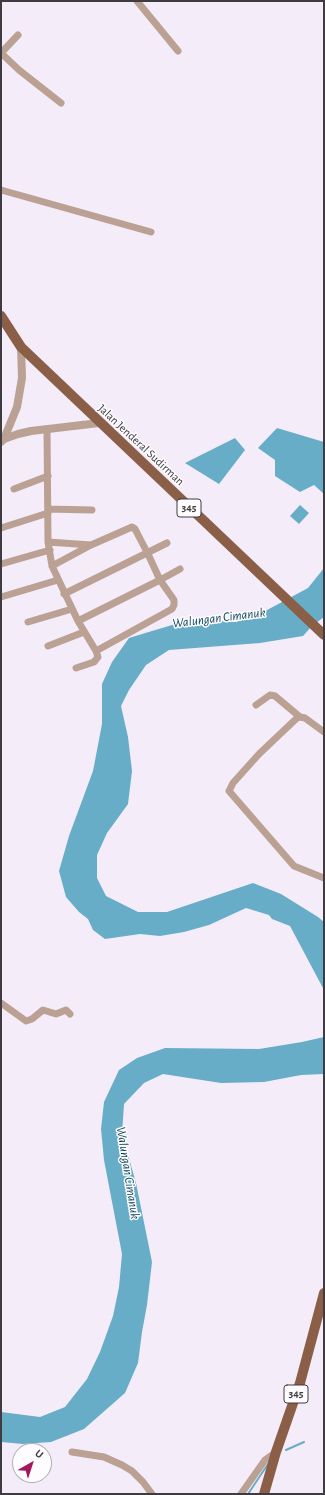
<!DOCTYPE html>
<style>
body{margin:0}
#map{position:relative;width:325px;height:1495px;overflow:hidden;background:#f4ecf9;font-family:"Alegreya Sans",sans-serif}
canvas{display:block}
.frame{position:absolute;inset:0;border:2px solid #3e3c40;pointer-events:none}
.north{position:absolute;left:12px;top:1443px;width:40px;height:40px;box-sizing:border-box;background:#fefcff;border:1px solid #b1afb3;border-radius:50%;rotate:39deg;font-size:11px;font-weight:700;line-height:16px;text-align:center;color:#3e3c40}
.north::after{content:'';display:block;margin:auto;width:14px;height:18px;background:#a3175e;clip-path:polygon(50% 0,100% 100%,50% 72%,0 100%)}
</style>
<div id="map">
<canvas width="325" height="1495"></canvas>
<div class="frame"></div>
<div class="north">U</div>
</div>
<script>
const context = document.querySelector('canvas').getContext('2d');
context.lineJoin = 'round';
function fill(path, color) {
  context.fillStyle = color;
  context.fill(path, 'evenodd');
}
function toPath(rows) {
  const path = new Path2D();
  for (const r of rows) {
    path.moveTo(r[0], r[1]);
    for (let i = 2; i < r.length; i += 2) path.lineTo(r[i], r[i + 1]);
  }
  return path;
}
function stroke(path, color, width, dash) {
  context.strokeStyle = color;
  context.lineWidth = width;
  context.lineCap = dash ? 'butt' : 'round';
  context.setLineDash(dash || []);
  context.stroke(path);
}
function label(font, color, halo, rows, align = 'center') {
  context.font = font + ' "Alegreya Sans",sans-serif';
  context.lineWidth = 3;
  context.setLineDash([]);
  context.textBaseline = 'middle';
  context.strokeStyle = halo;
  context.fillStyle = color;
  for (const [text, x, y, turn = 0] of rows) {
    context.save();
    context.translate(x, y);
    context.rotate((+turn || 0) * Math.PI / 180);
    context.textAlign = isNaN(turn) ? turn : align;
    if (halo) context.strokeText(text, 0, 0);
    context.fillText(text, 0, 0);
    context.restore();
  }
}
const water = toPath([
 [277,428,324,442,324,494,314,485,300,492,275,476,275,460,258,448],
 [235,438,245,450,219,484,185,463],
 [300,505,309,513,299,524,290,516],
 [324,568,324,617,312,626,303,636,260,643,169,650,146,665,129,690,121,706,128,737,132,771,128,804,107,833,97,855,97,878,106,896,138,912,167,912,253,883,281,894,318,917,324,922,324,990,290,926,272,919,269,915,246,908,209,925,184,932,160,936,140,934,105,939,93,930,88,919,79,912,66,897,59,871,69,836,93,771,102,724,102,684,112,662,129,638,152,631,189,620,236,622,256,616,308,588],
 [324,1037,324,1074,301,1075,264,1082,221,1083,163,1074,144,1083,124,1104,122,1134,136,1183,152,1262,147,1305,142,1332,138,1363,125,1393,84,1429,51,1442,23,1444,1,1442,1,1412,40,1417,65,1407,87,1379,100,1352,113,1316,119,1287,122,1254,104,1160,101,1129,104,1102,119,1070,137,1058,165,1048,259,1049,302,1042]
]);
const stream = toPath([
 [286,1450,304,1442],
 [248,1494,268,1464]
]);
const minor = toPath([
 [137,1,178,51],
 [1,53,19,70,61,103],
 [1,53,18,35],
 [1,190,151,232],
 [47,430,48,542,52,566,78,621,160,580,148,554,135,529,132,527,91,545,52,566],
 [14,489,48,476],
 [48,509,92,510],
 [1,528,48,513],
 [48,542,91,545],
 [1,564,50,550],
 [64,594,167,543],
 [1,597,58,580],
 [78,621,96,651,172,609,174,605,174,600,160,580,180,569],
 [28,622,72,609],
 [48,646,84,632],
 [76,668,94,662,98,657,96,651],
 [256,705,270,695,275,696,300,717],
 [324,732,305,718,300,717,297,718,259,754,233,783,229,791,294,866,324,878],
 [1,1003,26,1021,32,1019,43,1010,56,1014,66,1010,70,1014],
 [72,1452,104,1457,122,1465,132,1471,143,1482,152,1494],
 [241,1494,265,1460,276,1452]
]);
const tertiary = toPath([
 [4,439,17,407,22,378,21,347],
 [1,442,4,439,18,434,31,431,99,423]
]);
const primary = toPath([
 [1,316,21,347,324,635],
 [264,1494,276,1452,300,1383,324,1293]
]);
const shields = [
 [189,508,24],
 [296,1394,24]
];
const shieldNames = [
 ["345",189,508],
 ["345",296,1394]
];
const streetNames = [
 ["Jalan Jenderal Sudirman",141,445,43]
];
const waterNames = [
 ["Walungan Cimanuk",219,618,-7],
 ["Walungan Cimanuk",128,1173,81]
];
fill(water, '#68adc8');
stroke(stream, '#68adc8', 2);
stroke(minor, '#bba194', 7);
stroke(tertiary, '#bba194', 8);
stroke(primary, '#8b5f47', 10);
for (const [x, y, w] of shields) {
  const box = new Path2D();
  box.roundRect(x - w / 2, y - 9, w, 18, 3);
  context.fillStyle = '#fefcff';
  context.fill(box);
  stroke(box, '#3e3c40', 1);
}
label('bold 11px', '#3e3c40', null, shieldNames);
label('12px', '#3e3c40', '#fefcff', streetNames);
label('italic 13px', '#003f52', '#fefcff', waterNames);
</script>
